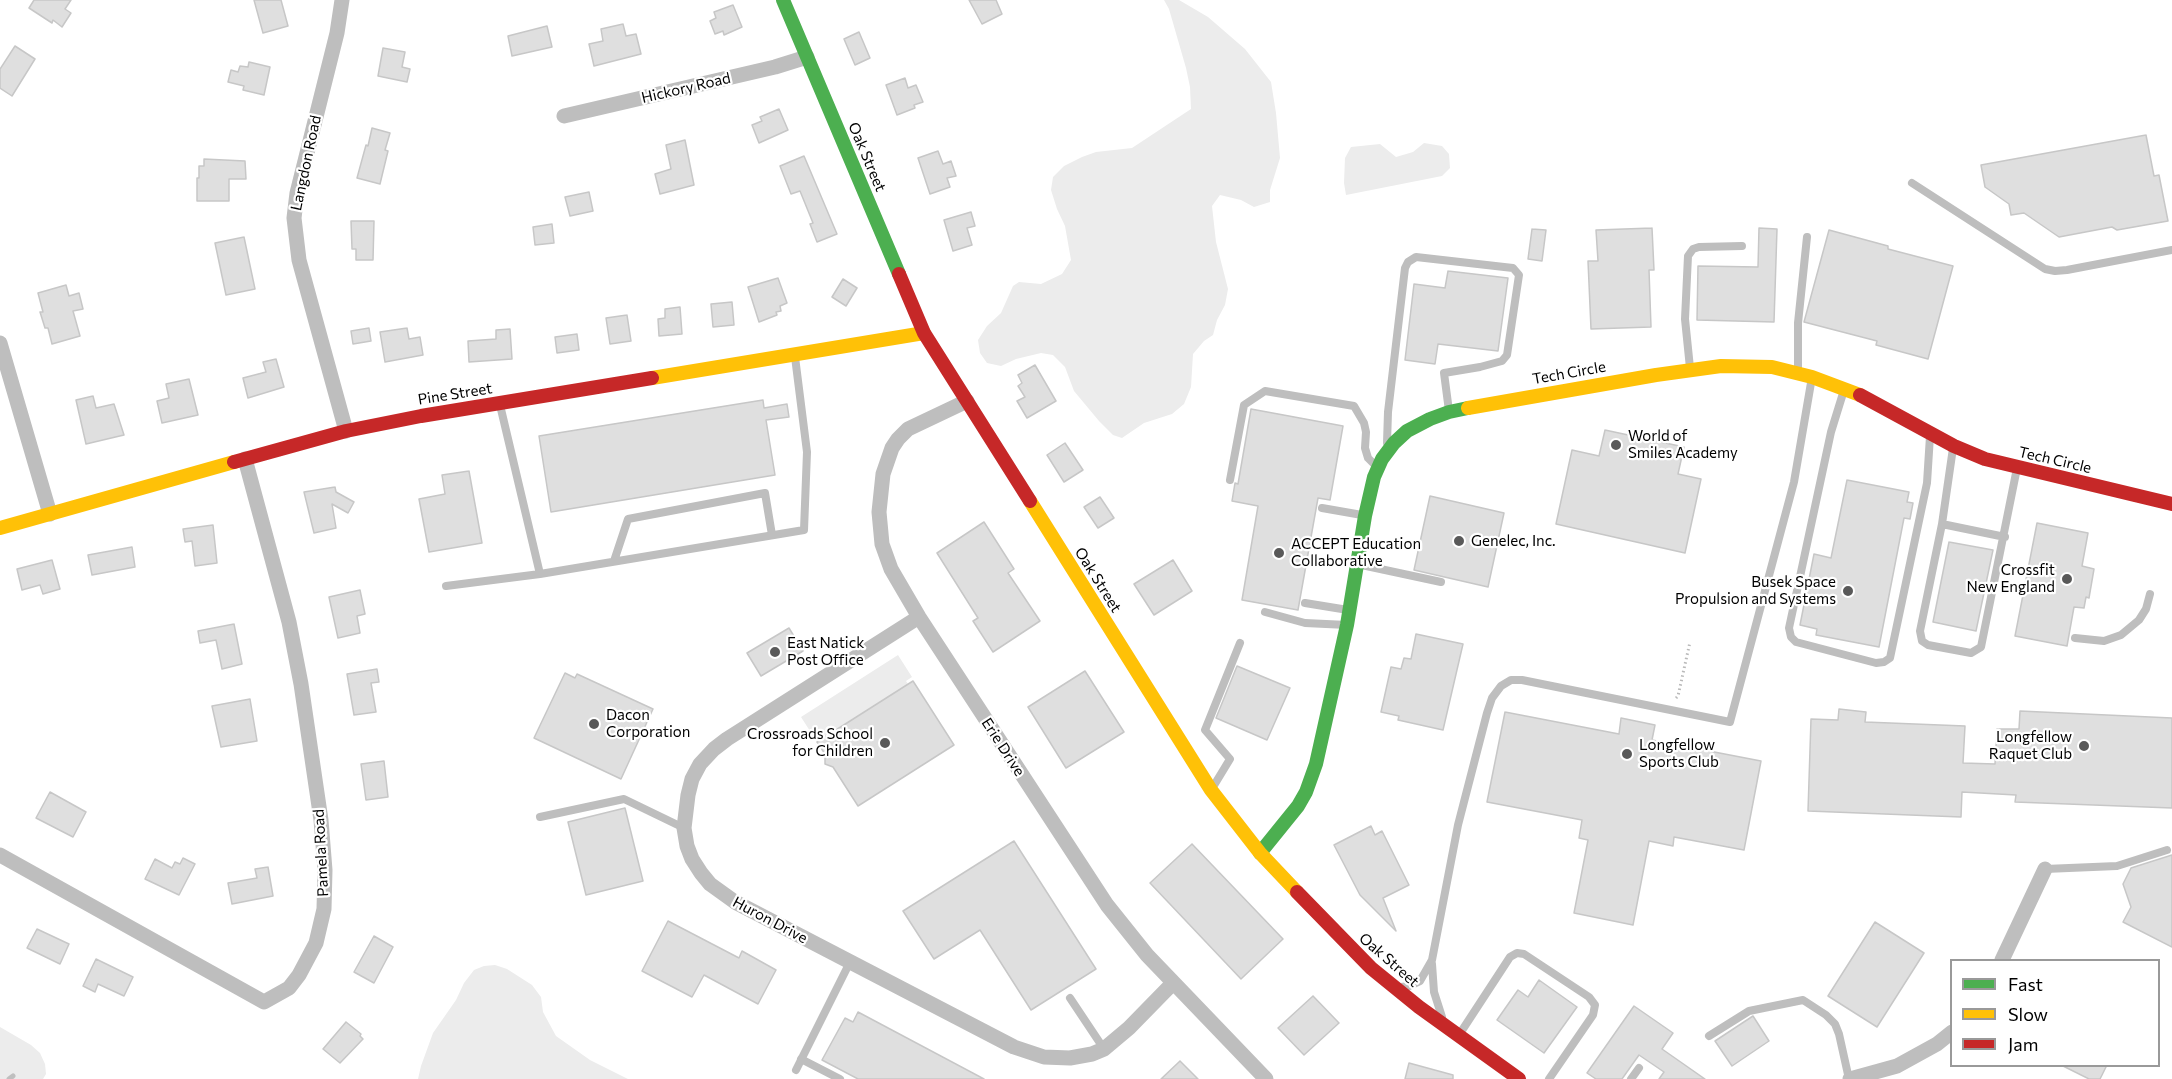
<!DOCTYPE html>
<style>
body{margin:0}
#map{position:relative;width:2172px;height:1079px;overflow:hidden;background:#fff;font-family:Commissioner,sans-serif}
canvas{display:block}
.legend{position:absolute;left:1950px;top:959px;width:210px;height:108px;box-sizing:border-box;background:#fff;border:2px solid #999;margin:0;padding:8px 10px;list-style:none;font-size:18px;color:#000}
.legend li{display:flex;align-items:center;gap:12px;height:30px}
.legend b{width:30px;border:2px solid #999}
</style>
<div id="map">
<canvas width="2172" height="1079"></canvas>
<ul class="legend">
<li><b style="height:8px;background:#4caf50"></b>Fast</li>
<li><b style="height:8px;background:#ffc107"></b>Slow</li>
<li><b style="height:8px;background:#c62828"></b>Jam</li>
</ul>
</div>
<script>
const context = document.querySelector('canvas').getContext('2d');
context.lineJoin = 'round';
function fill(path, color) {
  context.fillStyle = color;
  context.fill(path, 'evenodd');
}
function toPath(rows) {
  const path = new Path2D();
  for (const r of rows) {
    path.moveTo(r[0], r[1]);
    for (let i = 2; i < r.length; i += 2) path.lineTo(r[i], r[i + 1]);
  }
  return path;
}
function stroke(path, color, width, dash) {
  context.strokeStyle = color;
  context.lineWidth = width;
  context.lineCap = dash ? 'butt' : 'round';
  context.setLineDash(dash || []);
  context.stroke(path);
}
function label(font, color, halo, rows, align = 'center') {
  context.font = font + ' Commissioner,sans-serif';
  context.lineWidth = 4.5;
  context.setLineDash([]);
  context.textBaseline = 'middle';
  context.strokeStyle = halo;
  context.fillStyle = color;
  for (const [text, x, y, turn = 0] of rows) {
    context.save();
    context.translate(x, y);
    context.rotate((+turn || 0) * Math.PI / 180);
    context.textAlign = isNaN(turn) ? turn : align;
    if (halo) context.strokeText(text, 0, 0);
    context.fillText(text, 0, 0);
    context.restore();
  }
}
const green = toPath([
 [1164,0,1179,0,1208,17,1245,49,1271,82,1276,113,1280,158,1270,190,1270,202,1254,207,1241,200,1220,195,1212,206,1216,242,1228,289,1225,305,1217,320,1213,335,1204,341,1193,354,1191,387,1184,404,1172,414,1144,423,1122,438,1113,435,1099,421,1074,391,1065,367,1053,355,1041,353,1016,359,1001,366,987,363,980,353,978,340,987,326,1001,313,1013,286,1019,282,1041,284,1062,274,1071,260,1065,226,1057,209,1051,190,1053,177,1064,166,1082,157,1096,152,1132,148,1191,109,1190,87,1186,68,1169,9],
 [1424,143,1442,146,1449,154,1450,168,1442,176,1346,195,1344,183,1345,158,1351,147,1380,144,1396,157,1413,152],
 [898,655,912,677,906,681,908,684,817,742,801,717],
 [495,965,507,969,532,985,541,997,543,1012,556,1036,590,1060,628,1079,418,1079,421,1066,433,1033,456,1000,464,983,474,970,484,966],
 [0,1027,31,1045,40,1053,45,1064,46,1074,43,1079,0,1079]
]);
const stream = toPath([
 [9,1079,13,1076]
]);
const building = toPath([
 [34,0,71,0,65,9,71,13,62,27,53,20,52,23,29,8,34,0],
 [254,0,281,0,288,26,263,33,254,0],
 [969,0,996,0,1002,14,982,24,969,0],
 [733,5,742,27,724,35,723,31,715,34,710,21,716,18,714,12,733,5],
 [623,24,626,36,636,34,641,54,594,66,589,44,603,41,601,29,623,24],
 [547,26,552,47,512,56,508,36,547,26],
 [859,32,870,58,855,65,844,39,859,32],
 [15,46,35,59,12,96,0,88,0,69,15,46],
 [383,48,405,52,402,67,410,69,407,82,378,76,383,48],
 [249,62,270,67,264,95,243,90,244,86,228,82,231,70,238,72,240,66,248,67,249,62],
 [905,78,908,88,916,85,923,102,914,105,915,108,897,115,886,85,905,78],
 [779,109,788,130,759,143,752,125,762,121,760,117,779,109],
 [372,128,390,133,385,150,388,151,380,184,357,178,366,145,368,146,372,128],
 [2146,135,2154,176,2159,175,2168,221,2117,230,2112,227,2059,237,2024,213,2011,215,2009,204,1985,187,1981,165,2146,135],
 [685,140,694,185,660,194,655,174,671,169,666,145,685,140],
 [938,151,943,164,951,161,956,176,947,178,950,187,930,194,918,158,938,151],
 [804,156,837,234,817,242,810,224,813,223,800,191,791,194,780,166,804,156],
 [204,159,245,161,246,179,229,179,229,201,197,201,197,178,199,178,199,166,204,166,204,159],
 [589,192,593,211,570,216,565,197,589,192],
 [971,212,975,226,967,228,972,245,953,251,944,220,971,212],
 [351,221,374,221,373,260,356,260,356,249,352,249,351,221],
 [552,224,554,243,535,245,533,227,552,224],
 [1652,228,1654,270,1649,270,1651,327,1591,329,1588,261,1598,261,1596,230,1652,228],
 [1759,228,1777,229,1774,322,1697,320,1698,266,1758,267,1759,228],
 [1532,229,1546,230,1542,261,1528,259,1532,229],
 [1829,230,1888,246,1888,249,1953,266,1928,359,1876,345,1877,341,1804,322,1829,230],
 [244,237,255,289,226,295,215,243,244,237],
 [1448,271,1508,278,1498,351,1438,344,1435,364,1405,360,1414,284,1445,288,1448,271],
 [778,278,787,303,780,306,781,311,776,312,777,315,759,322,748,287,778,278],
 [843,279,857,288,846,306,832,297,843,279],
 [66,285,69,296,79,293,83,309,73,311,80,336,52,344,48,328,45,328,40,312,43,312,38,293,66,285],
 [732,302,734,325,713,327,711,304,732,302],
 [680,307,682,334,659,336,658,319,665,318,665,309,680,307],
 [627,315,631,341,610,344,606,318,627,315],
 [369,328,371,341,353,344,351,331,369,328],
 [407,328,409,339,420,337,423,355,385,362,380,332,407,328],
 [510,329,512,359,469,362,468,341,496,339,496,330,510,329],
 [577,334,579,350,557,353,555,337,577,334],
 [276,359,284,387,248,398,243,378,266,372,263,362,276,359],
 [1035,365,1056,401,1027,418,1017,401,1025,397,1018,386,1022,383,1018,375,1035,365],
 [189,379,198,415,162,423,157,401,169,398,166,384,189,379],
 [93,396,96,408,114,404,124,435,86,444,76,400,93,396],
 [763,400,764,408,787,404,789,417,766,420,775,475,551,512,539,436,763,400],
 [1251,409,1343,426,1330,500,1318,498,1298,610,1242,600,1258,506,1232,501,1235,483,1238,484,1251,409],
 [1605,430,1684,447,1678,474,1701,479,1685,553,1556,524,1572,450,1599,456,1605,430],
 [1065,443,1083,470,1064,482,1047,455,1065,443],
 [469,471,482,543,429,552,419,499,445,494,442,475,469,471],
 [1847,480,1909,492,1907,502,1913,503,1910,519,1904,518,1879,647,1816,635,1817,629,1800,625,1814,554,1831,558,1847,480],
 [335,487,336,492,354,502,348,513,332,504,336,528,314,533,304,492,335,487],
 [1430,496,1504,513,1488,587,1414,570,1430,496],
 [1100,497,1114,518,1098,528,1084,507,1100,497],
 [984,522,1014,569,1008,573,1040,621,993,652,973,621,978,618,937,553,984,522],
 [2037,523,2088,533,2082,566,2094,569,2089,598,2086,597,2084,608,2074,607,2067,646,2015,636,2037,523],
 [213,525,217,563,195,566,192,541,185,542,183,529,213,525],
 [1949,542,1993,550,1976,631,1933,622,1949,542],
 [132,547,135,567,92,575,88,555,132,547],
 [52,560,60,589,43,594,40,585,22,590,17,569,52,560],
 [1173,560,1192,591,1154,615,1134,584,1173,560],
 [360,590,365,614,357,616,360,633,338,638,329,597,360,590],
 [234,624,242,664,222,669,216,640,200,643,198,631,234,624],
 [789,628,803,651,761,676,747,653,789,628],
 [1416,634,1463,644,1443,730,1398,720,1399,716,1381,712,1391,667,1401,669,1404,658,1411,659,1416,634],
 [1237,666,1290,688,1267,740,1216,718,1237,666],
 [377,669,379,682,371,683,376,712,354,715,347,674,377,669],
 [1085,671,1124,732,1066,768,1028,707,1085,671],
 [565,673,575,678,577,674,653,709,621,779,534,738,565,673],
 [913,681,954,745,858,806,833,767,825,764,825,754,817,742,913,681],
 [250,699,257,741,221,747,212,706,250,699],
 [1839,709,1866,712,1865,722,1965,726,1963,763,1995,764,1997,729,2019,729,2020,711,2172,718,2172,808,2015,802,2016,795,1962,792,1961,817,1808,811,1811,719,1838,720,1839,709],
 [1505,712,1619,734,1621,718,1655,725,1652,740,1761,761,1744,850,1674,837,1673,846,1649,841,1633,925,1574,913,1588,840,1579,838,1582,820,1487,802,1505,712],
 [384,761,388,797,366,800,361,764,384,761],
 [50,792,86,812,73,837,36,818,50,792],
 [625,808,643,881,586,895,568,822,625,808],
 [1371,826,1375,835,1382,831,1409,885,1383,898,1396,931,1360,895,1334,845,1371,826],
 [1014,841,1096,969,1031,1010,980,930,934,959,903,911,1014,841],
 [1192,844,1283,939,1241,979,1150,883,1192,844],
 [2172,855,2172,947,2123,922,2131,907,2123,884,2131,868,2172,855],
 [183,858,195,864,179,895,145,879,155,859,172,868,175,862,180,864,183,858],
 [268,867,273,896,232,904,228,883,257,878,255,869,268,867],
 [668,921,739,958,742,951,776,970,758,1004,704,975,692,997,642,971,668,921],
 [1875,922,1924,953,1877,1027,1828,996,1875,922],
 [37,929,69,944,60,964,27,948,37,929],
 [374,936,393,947,374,983,354,972,374,936],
 [96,959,133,977,124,996,98,984,95,992,83,986,96,959],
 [1539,980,1577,1007,1544,1053,1497,1020,1518,990,1528,997,1539,980],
 [1313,996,1339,1023,1304,1055,1278,1028,1313,996],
 [1634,1006,1673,1033,1662,1049,1705,1079,1659,1079,1664,1072,1639,1055,1622,1079,1596,1079,1587,1073,1634,1006],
 [858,1012,984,1079,858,1079,822,1060,845,1018,853,1022,858,1012],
 [1753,1016,1769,1041,1732,1066,1715,1041,1753,1016],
 [346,1022,361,1034,360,1036,363,1039,340,1063,323,1049,346,1022],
 [1180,1061,1198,1079,1161,1079,1180,1061],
 [1409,1063,1453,1075,1453,1079,1405,1079,1409,1063],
 [2061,1065,2107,1065,2100,1079,2089,1079,2061,1065]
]);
const path = toPath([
 [1676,698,1678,696,1690,642]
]);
const lane = toPath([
 [1912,183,2045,269,2055,271,2067,270,2172,250],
 [1690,368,1685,319,1688,256,1693,249,1699,247,1742,246],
 [1798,370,1798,323,1807,237],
 [1844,390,1831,432,1789,628,1791,637,1796,642,1876,663,1884,662,1890,658,1927,483,1930,436],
 [500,405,540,574,804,530,807,452,795,357],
 [1387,443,1388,412,1405,268,1408,262,1416,257,1513,268,1519,275,1507,355,1502,361,1480,367,1444,373,1449,411],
 [1953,448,1942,524,1920,631,1922,641,1928,645,1971,653,1981,647,2017,468],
 [1230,480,1244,405,1265,391,1354,406,1364,423,1366,432,1365,448,1368,458,1377,467],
 [1322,508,1362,515],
 [1942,524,2005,537],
 [614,561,628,519,765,493,772,535],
 [1357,564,1441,582],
 [446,586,540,574],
 [1305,603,1348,610],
 [1265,612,1305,623,1347,625],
 [2075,638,2104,641,2121,635,2139,620,2146,609,2150,594],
 [1213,787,1230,759,1205,730,1240,643],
 [540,817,624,799,684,828],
 [2045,869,2117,866,2167,850],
 [1432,964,1434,992,1442,1017],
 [1401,987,1409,986,1420,981,1432,960,1458,825,1487,713,1492,698,1501,686,1511,680,1522,680,1730,722,1794,482,1812,377],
 [1070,998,1104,1049],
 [1459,1035,1510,957,1517,953,1524,954,1589,997,1595,1005,1593,1015,1549,1079],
 [1709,1036,1749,1011,1803,1000,1826,1015,1835,1024,1839,1034,1849,1079],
 [801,1059,840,1079],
 [796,1070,850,962],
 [1631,1079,1639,1068]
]);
const street = toPath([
 [342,0,337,33,297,193,294,218,299,260,346,431],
 [564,116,775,67,807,57],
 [0,343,50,514],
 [967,401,908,429,898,439,892,448,883,474,879,512,882,544,891,569,919,617,1107,905,1147,955,1266,1079],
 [919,617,727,739,714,749,700,764,692,779,688,795,684,828,687,846,692,859,701,873,710,884,735,902,1014,1047,1044,1057,1070,1058,1092,1054,1104,1049,1129,1028,1173,983],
 [0,855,264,1002,289,988,299,975,316,943,324,909,325,870,321,820,301,684,289,622,245,459],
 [2002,960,2045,869],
 [1850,1079,1897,1066,1937,1044,1952,1032]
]);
const fast = toPath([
 [783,0,899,274],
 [1260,853,1298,806,1306,792,1316,764,1347,625,1365,516,1374,477,1382,459,1394,443,1407,431,1430,419,1449,412,1468,408]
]);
const slow = toPath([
 [652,378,924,333],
 [1468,408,1656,375,1721,366,1772,367,1812,377,1860,395],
 [1030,501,1211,790,1260,853,1297,892],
 [0,528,234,462]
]);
const jam = toPath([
 [899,274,924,333,1030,501],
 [1860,395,1954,446,1985,459,2172,504],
 [234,462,346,431,421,416,652,378],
 [1297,892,1371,968,1419,1007,1519,1079]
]);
const markers = [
 [1616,445,6,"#595959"],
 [1459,541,6,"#595959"],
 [1279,553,6,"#595959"],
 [2067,579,6,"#595959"],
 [1848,591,6,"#595959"],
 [775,652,6,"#595959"],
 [594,724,6,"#595959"],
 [885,743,6,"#595959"],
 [2084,746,6,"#595959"],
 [1627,754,6,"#595959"]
];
const streetNames = [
 ["Hickory Road",686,88,-13],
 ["Oak Street",867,157,67],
 ["Langdon Road",306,163,-78],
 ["Tech Circle",1569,373,-10],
 ["Pine Street",455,394,-9],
 ["Tech Circle",2055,460,13],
 ["Oak Street",1098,580,58],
 ["Erie Drive",1003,747,57],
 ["Pamela Road",321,853,-93],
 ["Huron Drive",770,920,28],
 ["Oak Street",1389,960,41]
];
const poiNames = [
 ["World of",1628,436],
 ["Smiles Academy",1628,453],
 ["Genelec, Inc.",1471,541],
 ["ACCEPT Education",1291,544],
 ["Collaborative",1291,561],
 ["Crossfit",2055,570,"right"],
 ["New England",2055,587,"right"],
 ["Busek Space",1836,582,"right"],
 ["Propulsion and Systems",1836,599,"right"],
 ["East Natick",787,643],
 ["Post Office",787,660],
 ["Dacon",606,715],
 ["Corporation",606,732],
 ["Crossroads School",873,734,"right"],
 ["for Children",873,751,"right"],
 ["Longfellow",2072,737,"right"],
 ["Raquet Club",2072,754,"right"],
 ["Longfellow",1639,745],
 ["Sports Club",1639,762]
];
fill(green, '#ececec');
stroke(stream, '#bfbfbf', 5);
fill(building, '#dfdfdf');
stroke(building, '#c7c7c7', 1.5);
stroke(path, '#b9b9b9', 3, [1.5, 3]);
stroke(lane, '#bebebe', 8);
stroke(street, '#bebebe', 15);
stroke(fast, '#4caf50', 14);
stroke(slow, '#ffc107', 14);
stroke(jam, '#c62828', 14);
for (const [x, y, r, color] of markers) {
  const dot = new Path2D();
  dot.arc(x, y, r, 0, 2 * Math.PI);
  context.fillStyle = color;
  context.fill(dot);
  stroke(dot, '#fff', 2);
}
label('15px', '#000', '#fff', streetNames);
label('15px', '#000', '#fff', poiNames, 'left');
</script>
